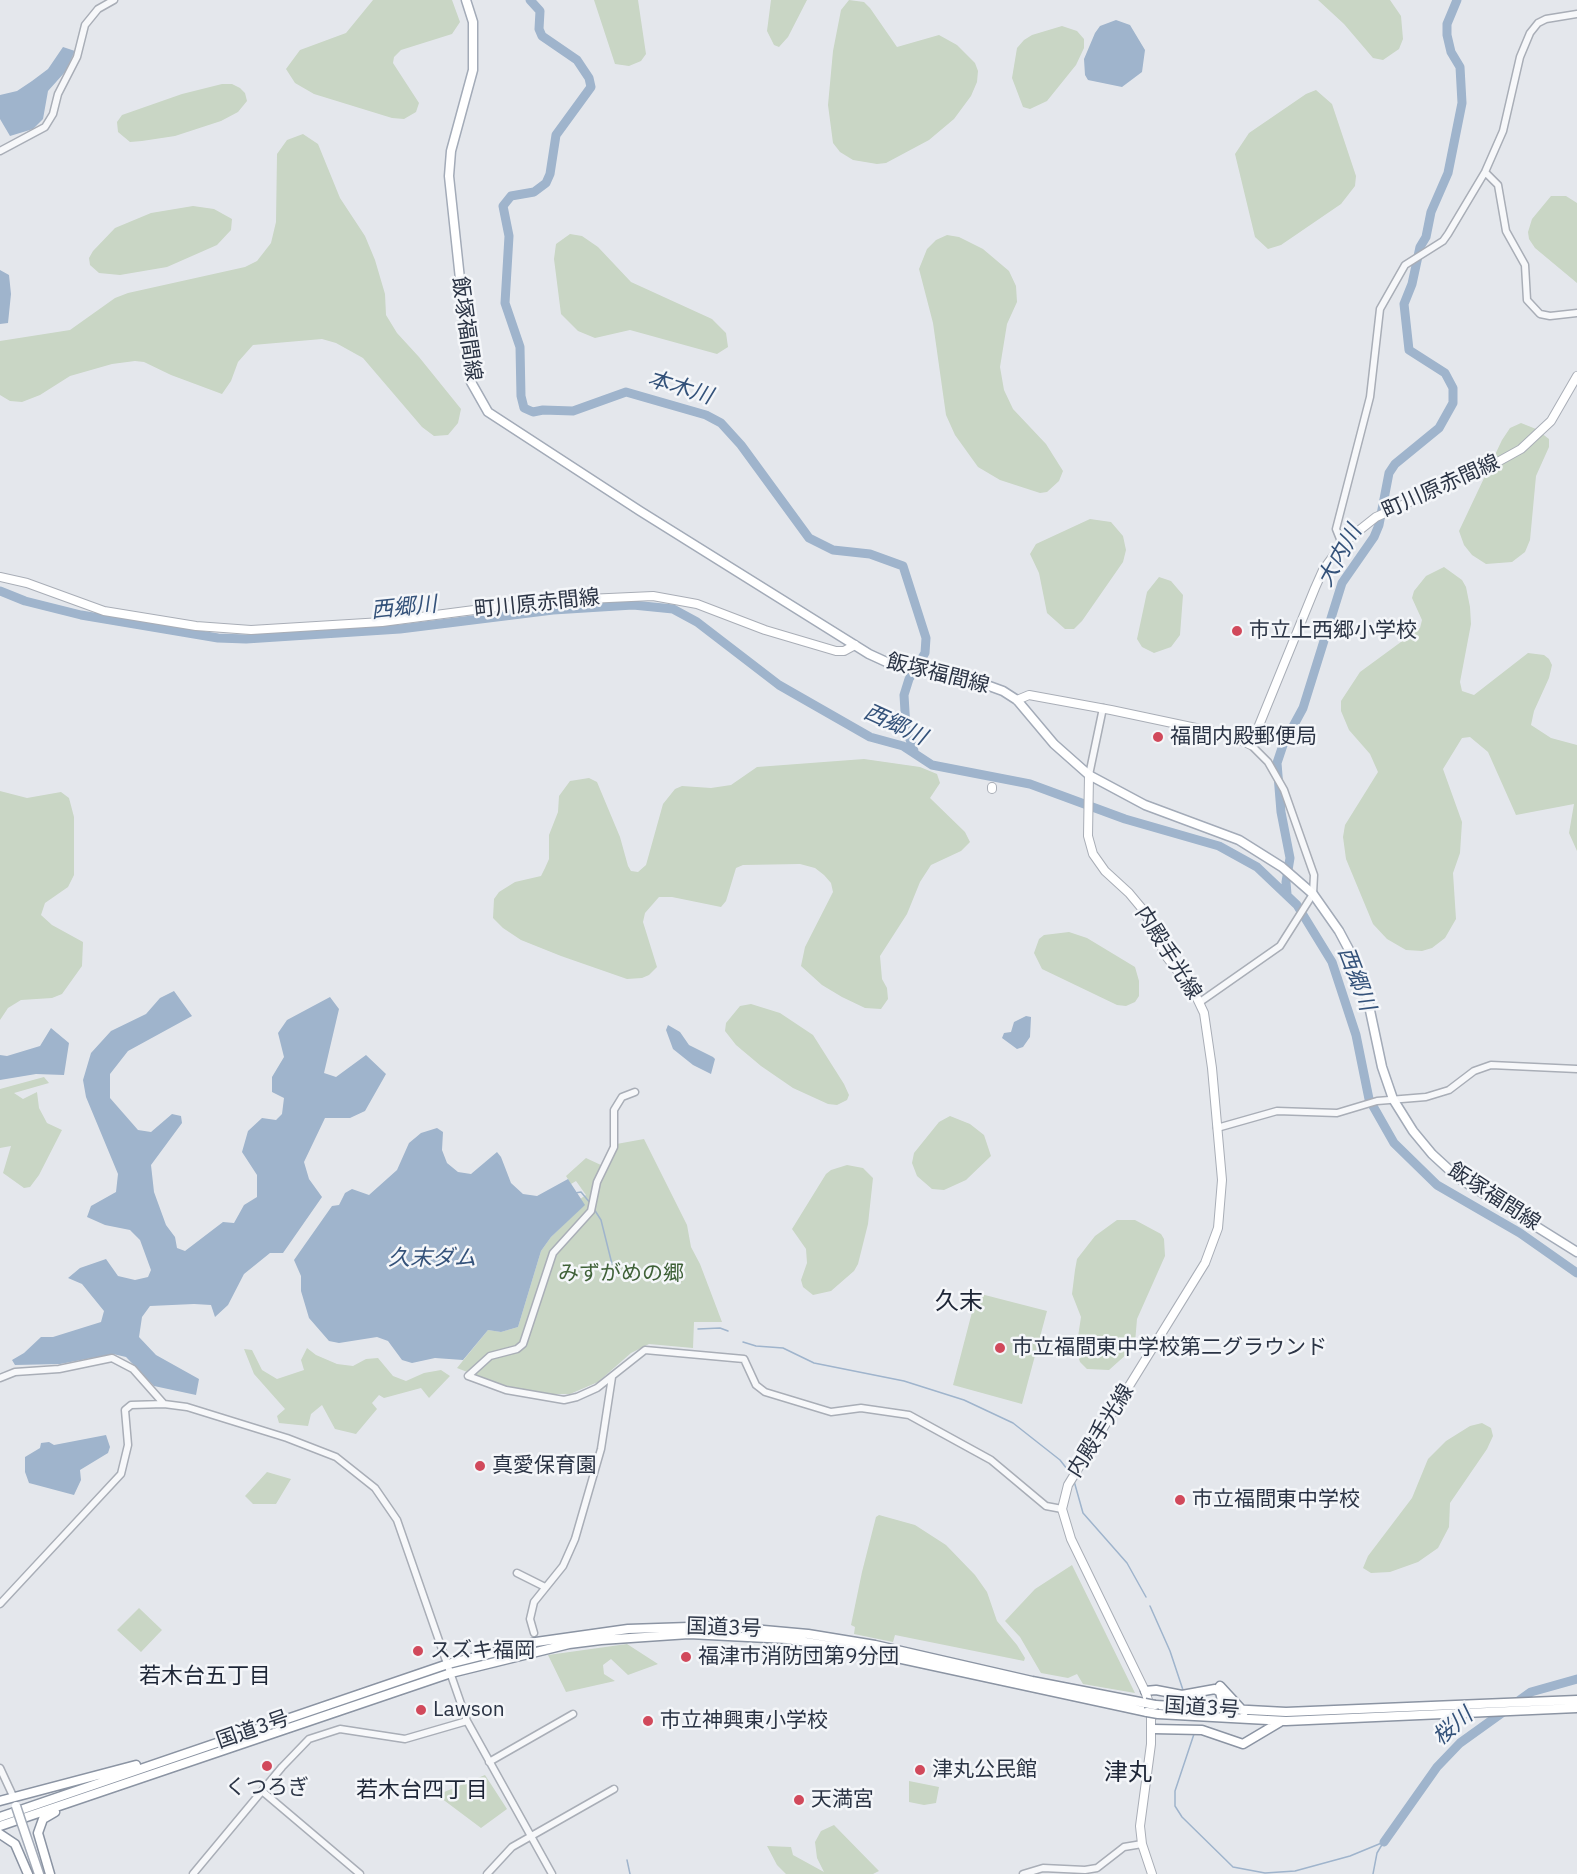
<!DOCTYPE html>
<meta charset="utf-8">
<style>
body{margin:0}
canvas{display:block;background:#e4e7ec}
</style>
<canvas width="1577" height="1874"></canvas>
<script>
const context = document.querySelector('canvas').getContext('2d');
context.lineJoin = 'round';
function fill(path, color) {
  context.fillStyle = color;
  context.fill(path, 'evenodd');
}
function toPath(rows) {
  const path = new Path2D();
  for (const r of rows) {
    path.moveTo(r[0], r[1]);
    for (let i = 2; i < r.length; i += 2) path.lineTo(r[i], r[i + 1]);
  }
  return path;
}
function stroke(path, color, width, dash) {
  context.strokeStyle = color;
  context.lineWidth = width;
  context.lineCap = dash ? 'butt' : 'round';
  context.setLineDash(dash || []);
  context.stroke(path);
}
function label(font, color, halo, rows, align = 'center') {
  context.font = font + ' "IBM Plex Sans","Noto Sans JP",sans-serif';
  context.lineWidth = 5;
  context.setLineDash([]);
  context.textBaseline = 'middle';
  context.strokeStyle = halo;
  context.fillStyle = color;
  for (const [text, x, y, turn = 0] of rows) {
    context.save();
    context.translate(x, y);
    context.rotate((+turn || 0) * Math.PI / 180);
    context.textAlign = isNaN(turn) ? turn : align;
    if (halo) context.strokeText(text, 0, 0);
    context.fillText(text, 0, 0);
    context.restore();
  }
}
const green = toPath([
 [373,0,452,0,460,22,452,34,401,50,394,57,393,63,419,103,416,112,404,119,392,118,314,94,295,83,286,69,300,50,346,33],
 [594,0,638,0,646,54,641,61,629,66,615,64],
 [771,0,807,0,788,37,779,47,774,45,767,31],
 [849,0,864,2,870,8,897,47,939,35,957,45,975,63,978,71,977,82,971,96,954,119,929,140,886,163,877,164,853,160,840,152,833,143,828,105,833,51,841,10],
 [1318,0,1390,0,1401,16,1403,39,1399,49,1383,60,1373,58,1344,24],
 [1062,26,1077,31,1084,39,1084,48,1076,65,1047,101,1030,109,1023,107,1012,78,1017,48,1024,40,1032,35],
 [222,84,232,84,240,88,245,93,247,101,238,112,221,121,175,136,142,141,130,142,118,132,117,122,122,115,182,94],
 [1316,90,1332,104,1356,176,1355,186,1341,204,1281,245,1268,249,1255,237,1235,154,1249,133,1306,94],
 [303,134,318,144,340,198,365,236,375,260,385,294,386,315,397,333,419,357,461,409,458,423,448,435,434,436,422,427,363,358,336,343,322,339,253,345,238,362,231,381,222,394,171,375,144,362,135,361,112,364,70,376,40,395,22,402,10,401,0,395,0,341,70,330,115,298,128,293,245,267,257,261,271,243,276,222,277,154,287,140],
 [1551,196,1566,196,1577,203,1577,283,1535,248,1529,239,1528,232,1532,219],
 [193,206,214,209,232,219,231,230,217,245,167,267,120,275,99,273,90,265,89,258,93,251,115,228,151,213],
 [570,234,582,236,598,247,631,282,712,319,726,333,728,347,717,354,630,330,595,338,578,331,561,314,554,259,556,244],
 [947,235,959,237,983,249,1009,271,1016,286,1017,302,1007,324,1000,367,1004,390,1013,409,1046,444,1063,471,1059,481,1047,492,1040,493,1000,480,978,467,955,435,946,415,933,323,919,269,927,249,936,240],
 [1521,423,1536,429,1549,439,1549,447,1536,476,1530,540,1525,552,1512,562,1486,564,1472,555,1464,545,1459,531,1502,440,1510,428],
 [1090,519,1111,522,1123,536,1126,550,1123,562,1082,621,1074,629,1065,629,1047,613,1039,573,1030,554,1036,544],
 [1444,567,1462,580,1466,587,1470,607,1471,624,1460,682,1462,691,1474,695,1528,653,1544,655,1549,659,1552,665,1549,678,1534,711,1531,725,1551,738,1577,745,1577,851,1569,833,1574,804,1516,815,1488,752,1470,737,1462,738,1443,769,1462,822,1460,853,1453,873,1456,919,1445,938,1432,948,1422,951,1406,950,1387,939,1373,924,1346,859,1343,837,1345,825,1378,772,1370,754,1349,730,1341,711,1341,701,1360,672,1420,628,1422,620,1412,598,1414,591,1426,576],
 [1159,577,1171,581,1183,595,1180,635,1171,647,1154,653,1142,647,1137,639,1147,592],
 [864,759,920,767,937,774,940,783,930,798,965,832,970,842,961,851,931,865,920,882,907,914,880,956,882,979,887,988,888,999,881,1009,865,1008,842,997,822,985,801,966,805,947,833,892,831,883,824,875,815,868,800,864,743,865,736,868,726,901,721,907,672,897,659,897,645,913,643,922,657,967,649,975,642,978,627,979,561,956,521,940,503,928,493,918,494,899,499,892,515,882,541,876,545,868,549,859,549,835,558,812,559,796,570,781,589,778,597,782,620,837,628,866,631,871,638,872,646,865,663,804,675,789,682,786,711,788,731,785,757,767],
 [0,791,27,798,61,792,69,798,74,817,74,875,68,887,45,903,41,915,52,925,83,942,82,966,62,994,52,998,21,1000,8,1008,0,1020],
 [1069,932,1087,938,1135,967,1139,981,1139,996,1135,1002,1126,1006,1117,1005,1042,969,1034,953,1039,939,1044,935],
 [751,1004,780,1013,813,1035,844,1084,849,1095,847,1100,837,1105,828,1104,793,1088,761,1066,736,1045,725,1031,726,1023,740,1006],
 [44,1077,49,1083,14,1093,23,1099,37,1092,39,1108,47,1123,62,1130,39,1175,30,1187,24,1188,3,1173,11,1146,0,1148,0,1089],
 [950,1116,970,1124,984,1135,991,1156,966,1180,944,1190,932,1189,917,1176,912,1163,914,1153,939,1122],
 [644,1139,687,1225,691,1247,700,1264,722,1322,694,1322,693,1348,649,1344,631,1353,598,1382,570,1394,545,1394,500,1385,457,1368,488,1330,501,1332,518,1327,541,1251,551,1237,584,1205,580,1199,586,1195,576,1181,571,1184,566,1176,586,1158,603,1166,611,1145],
 [847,1165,863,1168,873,1178,868,1224,858,1264,854,1271,831,1291,813,1295,803,1287,801,1280,807,1263,806,1249,792,1229,826,1174,831,1170],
 [1117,1220,1135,1220,1161,1234,1164,1239,1165,1256,1137,1319,1135,1343,1128,1353,1109,1370,1087,1369,1080,1362,1076,1350,1081,1317,1072,1294,1075,1270,1077,1259,1095,1236],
 [977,1293,1047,1311,1022,1404,953,1385],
 [307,1348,316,1355,337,1364,353,1366,366,1359,378,1358,393,1376,406,1381,424,1373,441,1370,450,1376,429,1398,421,1388,384,1398,379,1395,372,1403,377,1409,356,1434,335,1429,322,1405,311,1414,308,1426,279,1423,277,1416,285,1409,254,1374,244,1349,252,1350,262,1370,277,1379,304,1370,301,1360],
 [1482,1423,1491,1428,1493,1436,1487,1449,1450,1503,1449,1527,1438,1548,1418,1562,1390,1572,1371,1573,1363,1568,1368,1556,1412,1498,1428,1459,1446,1441,1470,1426],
 [267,1472,291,1479,276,1504,253,1504,245,1496],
 [879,1515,915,1525,946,1545,975,1575,987,1592,997,1621,1017,1645,1025,1658,1024,1661,895,1635,893,1642,854,1634,855,1627,851,1625,862,1572,876,1517],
 [1072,1565,1135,1693,1083,1684,1077,1674,1068,1678,1041,1673,1020,1637,1005,1621,1035,1589],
 [139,1608,162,1630,141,1652,117,1630],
 [627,1644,658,1664,628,1675,611,1659,603,1665,604,1674,615,1681,566,1692,548,1655],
 [485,1775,507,1809,481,1828,437,1795],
 [909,1781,939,1787,936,1803,924,1805,909,1802],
 [834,1825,879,1871,873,1874,786,1874,777,1865,767,1846,791,1847,793,1855,824,1872,817,1858,815,1842,821,1831]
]);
const water = toPath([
 [1116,20,1130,25,1145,50,1142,72,1122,87,1088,80,1085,75,1084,59,1095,33,1100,26],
 [63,47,75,51,65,72,48,91,43,119,33,129,10,136,0,119,0,95,17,91,32,81,48,69],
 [0,270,9,275,11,294,8,323,0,324],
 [174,991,192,1016,128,1051,110,1074,110,1098,138,1130,151,1132,172,1114,181,1116,182,1123,151,1165,154,1192,166,1225,175,1237,177,1248,185,1251,223,1222,234,1223,244,1205,257,1197,257,1175,242,1152,248,1131,262,1118,276,1120,282,1114,284,1098,272,1092,272,1077,284,1057,278,1033,287,1020,330,997,339,1009,324,1073,336,1077,366,1055,386,1074,365,1111,350,1118,325,1118,304,1162,309,1179,322,1197,283,1253,270,1253,244,1274,228,1305,215,1317,211,1305,194,1304,150,1306,142,1317,139,1337,156,1355,199,1379,196,1395,154,1386,126,1357,113,1354,60,1364,15,1365,12,1360,24,1353,41,1337,53,1337,101,1322,104,1311,82,1284,68,1278,80,1268,106,1259,118,1276,135,1280,148,1277,151,1270,140,1240,130,1230,105,1225,87,1217,91,1206,116,1192,118,1174,86,1097,83,1080,91,1053,111,1031,146,1014,160,998],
 [1026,1016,1031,1017,1030,1037,1023,1047,1017,1049,1002,1038,1004,1033,1011,1032,1014,1022],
 [668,1025,680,1032,689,1045,713,1057,715,1059,711,1074,693,1065,673,1049,666,1030],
 [51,1028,69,1043,64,1075,36,1074,0,1080,0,1055,7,1056,40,1046],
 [437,1128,443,1132,442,1150,447,1163,458,1172,471,1174,497,1152,501,1157,511,1183,523,1194,537,1196,568,1179,585,1205,551,1237,541,1251,518,1327,501,1332,488,1330,463,1360,435,1358,412,1363,402,1360,388,1341,377,1337,339,1343,329,1341,309,1318,301,1291,301,1276,294,1260,332,1206,339,1205,345,1193,352,1189,369,1195,397,1170,409,1143,421,1133],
 [106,1435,110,1447,108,1453,80,1470,81,1480,74,1495,29,1483,25,1472,25,1457,40,1448,41,1443,49,1442,54,1445]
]);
const stream = toPath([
 [0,593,1,592],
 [575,1193,581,1192,591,1204],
 [594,1209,601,1220,612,1264],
 [698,1329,720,1328,728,1331],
 [743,1342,756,1346,783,1348,814,1363,904,1381,964,1400,1013,1423,1060,1460,1071,1474],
 [1074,1481,1083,1513,1127,1563,1146,1597],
 [1150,1606,1170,1651,1183,1690],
 [1194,1734,1175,1791,1175,1806,1182,1817,1233,1867,1265,1873,1295,1871,1350,1856,1384,1842],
 [627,1860,630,1874],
 [1373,1874,1377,1853,1383,1843]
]);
const river = toPath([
 [530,0,540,11,539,29,542,36,577,60,589,78,591,87,556,135,550,174,546,183,534,192,511,196,503,206,509,236,505,303,520,347,521,396,524,408,533,412,543,410,573,411,626,392,706,415,721,423,741,445,809,538,833,550,870,554,903,566,926,638,925,653,909,679,904,695,906,728,914,751],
 [0,591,25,601,81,615,218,638,246,639,400,629,553,610,633,605,673,609,697,622,779,685,870,737,903,746,932,765,1030,784,1125,819,1219,846,1257,867,1297,905,1332,962,1356,1035,1369,1099,1394,1143,1437,1185,1520,1233,1577,1273],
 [1287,894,1286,882,1290,858,1281,812,1277,763,1283,745,1303,708,1342,583,1374,537,1379,525,1389,473,1395,464,1439,428,1453,403,1453,388,1445,373,1409,350,1404,304,1412,284,1420,247,1426,237,1431,212,1448,173,1462,103,1460,67,1451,52,1447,35,1447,24,1457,0],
 [1384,1842,1437,1767,1460,1743,1531,1692,1577,1679]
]);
const tertiary = toPath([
 [0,151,45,127,53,114,58,94,77,57,85,25,98,9,114,0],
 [1485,172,1498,185,1506,231,1525,265,1527,300,1540,314,1550,316,1577,313],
 [1342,544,1336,529,1370,397,1380,309,1405,265,1443,241,1448,234,1485,172,1503,131,1520,57,1530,33,1538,23,1546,19,1577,14],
 [1089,775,1103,708],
 [1200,1002,1280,946,1313,894,1314,875,1284,790,1268,762,1251,745],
 [635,1092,622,1097,614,1110,614,1147,597,1182,591,1211,553,1253,523,1344,517,1349,490,1356,468,1376,506,1390,564,1400,577,1397,597,1388,645,1350,744,1359,756,1385,765,1392,831,1412,861,1408,909,1415,991,1460,1046,1506,1062,1509],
 [1217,1128,1277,1111,1337,1113,1377,1101,1426,1097,1449,1090,1474,1071,1491,1065,1577,1069],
 [0,1378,15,1372,59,1369,112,1358,133,1369,164,1404],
 [517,1573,545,1587],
 [0,1604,121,1474,128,1445,125,1410,131,1405,164,1404,187,1407,287,1438,336,1457,375,1488,397,1520,467,1721,552,1874],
 [534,1633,530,1619,534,1602,563,1566,575,1539,601,1449,612,1377],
 [489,1762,573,1714],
 [0,1768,13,1796],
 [262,1791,360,1874],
 [193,1874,282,1767,309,1739,340,1729,405,1739,467,1721],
 [487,1874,512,1847,614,1789],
 [1023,1874,1043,1868,1085,1870,1097,1868,1124,1847,1142,1844]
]);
const secondary = toPath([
 [0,577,27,583,104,611,196,626,251,630,382,622,543,601,653,596,697,604,765,630,836,651,844,651,855,645],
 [1017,700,1029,695,1111,710,1229,735,1251,745,1315,588,1323,570,1342,544,1376,517,1494,464,1521,449,1551,421,1577,376],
 [1089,775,1088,836,1093,854,1105,871,1129,893,1144,911,1166,956,1195,994,1204,1013,1212,1068,1222,1180,1218,1228,1205,1263,1068,1485,1062,1509,1071,1539,1145,1691,1151,1709,1151,1744,1140,1826,1142,1844,1152,1874],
 [992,789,992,787]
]);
const primary = toPath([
 [466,0,473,22,473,70,451,151,449,176,471,382,488,412,640,511,869,654,893,665,981,683,1003,691,1017,700,1054,744,1089,775,1145,805,1239,840,1282,867,1313,894,1339,931,1355,961,1368,1001,1382,1067,1393,1099,1413,1131,1432,1154,1457,1177,1577,1252],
 [22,1824,39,1874]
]);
const trunk = toPath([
 [1220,1686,1244,1712],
 [1145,1691,1156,1690,1182,1695,1215,1689,1220,1692,1222,1701,1211,1709],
 [1155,1705,1286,1712,1577,1700],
 [1158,1714,1286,1721,1577,1708],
 [1153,1729,1202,1730,1243,1744,1280,1722],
 [0,1801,136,1765],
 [0,1817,448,1664,536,1642,628,1629,719,1626,808,1634,875,1645,1032,1681,1145,1703],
 [0,1826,451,1673,569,1644,601,1640,689,1634,787,1639,874,1653,1147,1712],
 [0,1834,15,1844,28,1874],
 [50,1874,38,1833,43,1819,55,1812]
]);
const primaryBridge = toPath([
 [16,1806,22,1824]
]);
const trunkBridge = toPath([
 [1145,1703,1155,1705],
 [1147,1712,1158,1714]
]);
const markers = [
 [1237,631,6,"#d1495b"],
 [1158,737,6,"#d1495b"],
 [1000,1348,6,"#d1495b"],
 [480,1466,6,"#d1495b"],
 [1180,1500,6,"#d1495b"],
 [418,1651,6,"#d1495b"],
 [686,1657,6,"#d1495b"],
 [421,1710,6,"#d1495b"],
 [648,1721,6,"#d1495b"],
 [267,1766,6,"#d1495b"],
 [920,1770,6,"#d1495b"],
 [799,1800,6,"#d1495b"]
];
const streetNames = [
 ["飯塚福間線",466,329,82],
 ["町川原赤間線",1441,487,-24],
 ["町川原赤間線",537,604,-6],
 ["飯塚福間線",938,674,14],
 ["内殿手光線",1168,953,58],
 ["飯塚福間線",1494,1197,33],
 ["内殿手光線",1101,1431,-58],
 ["国道3号",724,1628,2],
 ["国道3号",1202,1708,4],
 ["国道3号",253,1730,-19]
];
const poiNames = [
 ["市立上西郷小学校",1249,631],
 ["福間内殿郵便局",1170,737],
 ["市立福間東中学校第二グラウンド",1012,1348],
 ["真愛保育園",492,1466],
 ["市立福間東中学校",1192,1500],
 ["スズキ福岡",430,1651],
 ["福津市消防団第9分団",698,1657],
 ["Lawson",433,1710],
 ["市立神興東小学校",660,1721],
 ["津丸公民館",932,1770],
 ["くつろぎ",267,1788,"center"],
 ["天満宮",811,1800]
];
const parkNames = [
 ["みずがめの郷",621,1274]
];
const waterNames = [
 ["本木川",680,388,17],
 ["大内川",1340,556,-61],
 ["西郷川",404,608,-6],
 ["西郷川",895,725,25],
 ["西郷川",1356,979,69],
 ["久末ダム",432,1259],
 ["桜川",1453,1727,-40]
];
const neighbourhoodNames = [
 ["若木台五丁目",205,1677],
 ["若木台四丁目",422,1791]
];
const quarterNames = [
 ["久末",959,1302],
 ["津丸",1128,1773]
];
fill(green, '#c9d6c5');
fill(water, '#9fb4cc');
stroke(stream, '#9fb4cc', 1.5);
stroke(river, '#9fb4cc', 9);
stroke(tertiary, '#a9aeb7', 9);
stroke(secondary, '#a9aeb7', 10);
stroke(primary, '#a3abb8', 11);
stroke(trunk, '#8b94a3', 11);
stroke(tertiary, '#f7f8fa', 6);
stroke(secondary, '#fff', 8);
stroke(primary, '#fff', 8);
stroke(trunk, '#fff', 8);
stroke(primaryBridge, '#a3abb8', 11, []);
stroke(trunkBridge, '#8b94a3', 11, []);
stroke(primaryBridge, '#fff', 8);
stroke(trunkBridge, '#fff', 8);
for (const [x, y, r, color] of markers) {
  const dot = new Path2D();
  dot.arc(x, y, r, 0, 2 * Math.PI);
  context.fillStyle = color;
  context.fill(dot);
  stroke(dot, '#f4f6f9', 2);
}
label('21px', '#2b3445', '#f4f6f9', streetNames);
label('21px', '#2b3445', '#f4f6f9', poiNames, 'left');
label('21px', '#3f6138', '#f4f6f9', parkNames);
label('italic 22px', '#34527a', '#f4f6f9', waterNames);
label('22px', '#1d2536', '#f4f6f9', neighbourhoodNames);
label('24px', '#1d2536', '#f4f6f9', quarterNames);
</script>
